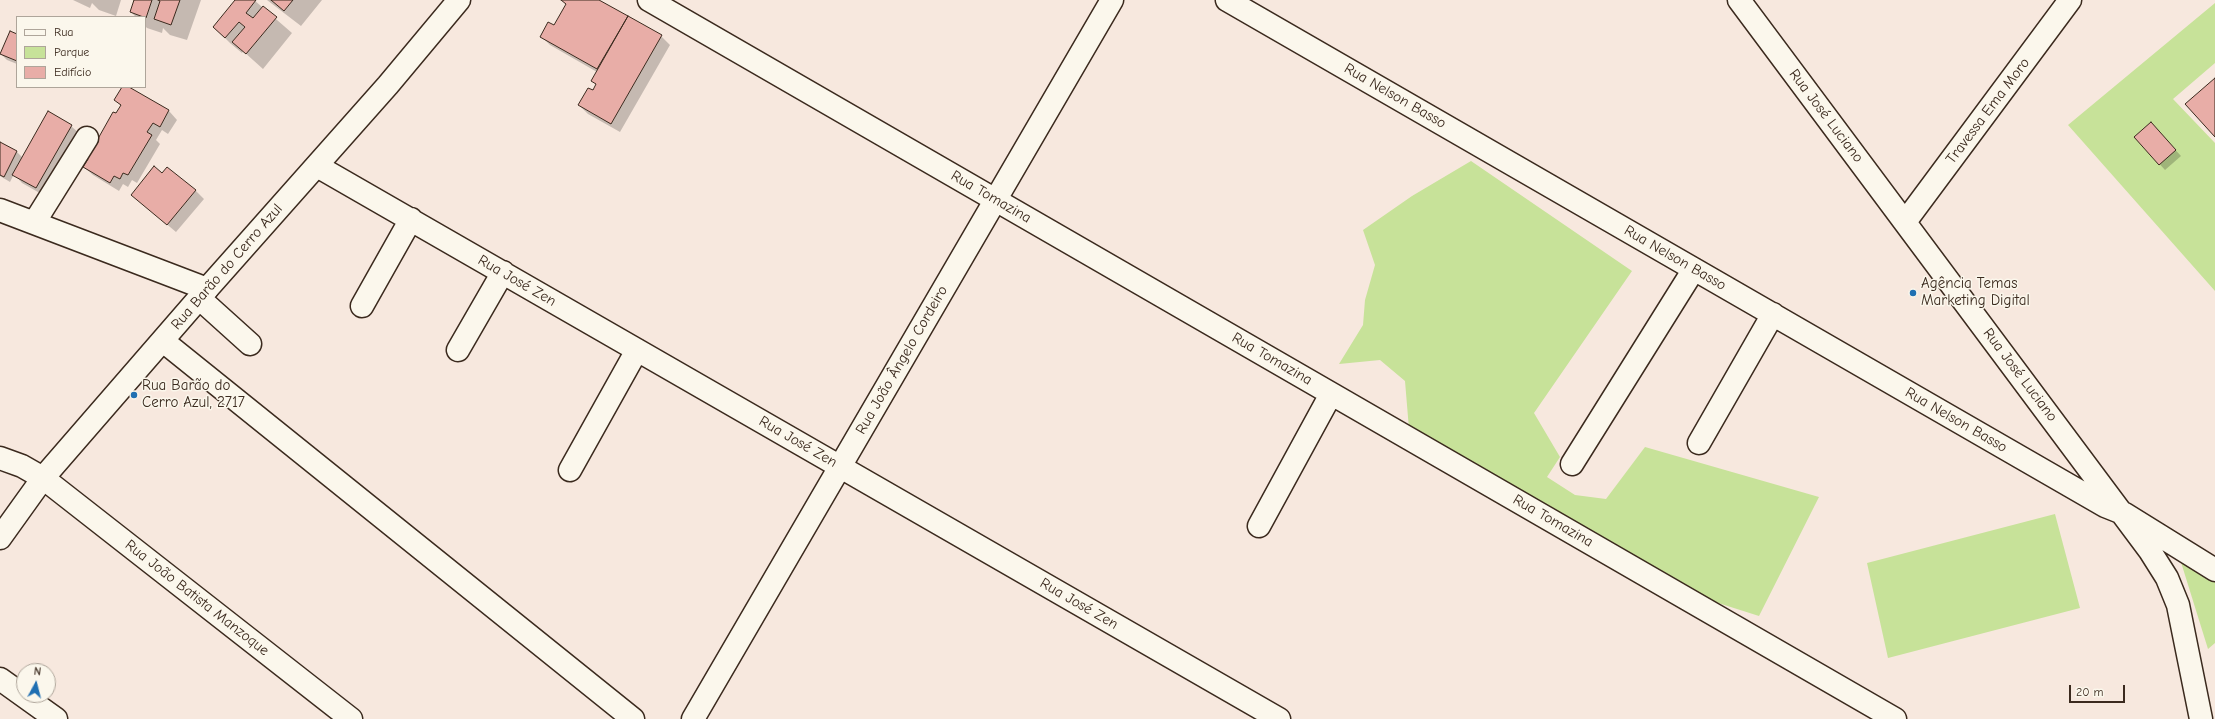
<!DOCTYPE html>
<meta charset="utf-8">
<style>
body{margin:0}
#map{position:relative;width:2215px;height:719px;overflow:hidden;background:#f7e8de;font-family:"Comic Neue",sans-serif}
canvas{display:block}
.legend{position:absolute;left:16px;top:16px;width:130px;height:72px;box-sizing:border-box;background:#fbf7ec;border:1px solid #aea59a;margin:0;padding:5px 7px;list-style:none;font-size:12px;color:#3b2a1e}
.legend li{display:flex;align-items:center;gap:8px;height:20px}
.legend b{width:20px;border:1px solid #aea59a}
.north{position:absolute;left:16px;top:663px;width:40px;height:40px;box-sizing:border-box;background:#fbf7ec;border:1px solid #aea59a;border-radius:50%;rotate:7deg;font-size:11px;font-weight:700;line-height:16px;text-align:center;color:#3b2a1e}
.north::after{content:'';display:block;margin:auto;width:14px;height:18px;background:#1f6fb2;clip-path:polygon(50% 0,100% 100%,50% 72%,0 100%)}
.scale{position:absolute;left:2069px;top:685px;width:56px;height:18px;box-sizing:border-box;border:2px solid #3b2a1e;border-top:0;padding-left:5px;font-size:12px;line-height:14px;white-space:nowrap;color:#3b2a1e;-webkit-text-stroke:3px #fbf7ec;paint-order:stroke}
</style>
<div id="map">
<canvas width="2215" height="719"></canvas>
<ul class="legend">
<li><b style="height:5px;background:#fbf7ec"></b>Rua</li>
<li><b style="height:11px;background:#c7e299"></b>Parque</li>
<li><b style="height:11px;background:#e8ada7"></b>Edifício</li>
</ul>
<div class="north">N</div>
<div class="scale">20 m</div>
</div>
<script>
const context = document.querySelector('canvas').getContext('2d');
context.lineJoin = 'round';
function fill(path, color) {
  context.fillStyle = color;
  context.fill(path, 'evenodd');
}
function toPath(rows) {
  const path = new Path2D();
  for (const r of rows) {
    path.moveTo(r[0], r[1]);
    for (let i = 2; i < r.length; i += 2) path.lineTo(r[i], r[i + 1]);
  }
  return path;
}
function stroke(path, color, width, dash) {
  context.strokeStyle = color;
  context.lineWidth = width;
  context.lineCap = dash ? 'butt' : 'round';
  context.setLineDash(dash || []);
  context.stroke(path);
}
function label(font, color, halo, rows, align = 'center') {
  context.font = font + ' "Comic Neue",sans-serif';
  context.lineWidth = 3;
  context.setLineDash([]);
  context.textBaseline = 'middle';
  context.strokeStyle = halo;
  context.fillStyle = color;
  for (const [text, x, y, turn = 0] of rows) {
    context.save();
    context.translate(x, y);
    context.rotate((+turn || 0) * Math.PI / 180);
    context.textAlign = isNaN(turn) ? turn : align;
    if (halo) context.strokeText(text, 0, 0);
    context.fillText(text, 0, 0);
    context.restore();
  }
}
const green = toPath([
 [2215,3,2215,63,2173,99,2215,143,2215,291,2068,125],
 [1471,161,1632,271,1534,413,1560,457,1547,477,1575,495,1606,499,1645,447,1819,497,1759,616,1693,595,1409,429,1405,381,1380,360,1339,364,1363,325,1365,300,1375,265,1363,230,1412,196],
 [2055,514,2080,608,1888,658,1867,563],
 [2180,559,2215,582,2215,643,2208,649]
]);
const shadow = toPath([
 [73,0,121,0,116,16,99,10,92,3,90,8],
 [136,0,201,0,187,40,170,35,163,28,162,33,147,28,145,26,145,17,136,17,131,12],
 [236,0,254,0,292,33,263,69,243,51,242,53,230,43,214,27],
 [267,0,322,0,301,26],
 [562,0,597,0,661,36,670,45,620,132,588,114,579,105,597,85,592,81,597,72,550,45,541,36,554,26,566,5],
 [17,36,17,64,7,60,1,54],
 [123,87,127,87,169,111,177,120,168,134,162,130,156,140,160,144,137,183,132,180,128,187,123,184,119,191,93,175,84,167,88,160,85,156,95,145,122,107,115,100],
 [71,126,80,134,45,196,22,183,14,174,10,182,0,176,0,143,17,152,23,158],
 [2156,129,2181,156,2165,170,2135,137],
 [162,174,195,190,204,199,176,232,132,195]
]);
const building = toPath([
 [134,0,152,0,146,18,130,12,134,0],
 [158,0,180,0,171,25,154,19,160,1,158,0],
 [235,0,256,0,246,13,253,18,263,6,277,17,246,54,232,42,245,27,239,22,225,38,213,27,235,0],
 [271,0,293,0,284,11,271,0],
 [561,0,599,0,628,16,597,69,540,37,548,22,554,25,566,4,561,0],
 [628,16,662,35,611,124,578,105,588,88,593,90,596,84,591,81,628,16],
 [10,31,17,34,17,61,0,54,10,31],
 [2215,78,2215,137,2185,104,2215,78],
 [122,87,129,87,169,110,160,127,153,123,147,132,152,135,128,175,123,173,120,179,114,176,110,183,83,167,88,159,84,156,95,144,113,112,116,113,121,105,114,100,122,87],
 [48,111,72,125,36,188,12,175,48,111],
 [2151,122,2176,150,2159,165,2134,137,2151,122],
 [0,142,17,151,4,177,0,175,0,142],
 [154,166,162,173,167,167,196,190,167,225,131,195,154,166]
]);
const minor = toPath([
 [649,0,1895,719],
 [1227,0,2105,506,2125,514,2215,570],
 [1739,0,2150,551,2167,578,2178,605,2201,719],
 [317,166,1279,719],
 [0,210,207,289],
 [1905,222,2070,0],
 [34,223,87,138],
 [199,298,250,344],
 [362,306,411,219],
 [163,341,633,719],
 [458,350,503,272],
 [1699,443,1773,314],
 [0,458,22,466,43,478,351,719],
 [1572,464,1694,269],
 [570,470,637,350],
 [1259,526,1331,394],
 [0,679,56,719],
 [693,719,1112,0]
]);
const major = toPath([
 [0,538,43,478,207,289,388,85,459,0]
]);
const markers = [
 [1913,293,4,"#1f6fb2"],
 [134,395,4,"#1f6fb2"]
];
const streetNames = [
 ["Rua Nelson Basso",1395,96,30],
 ["Travessa Ema Moro",1988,111,-53],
 ["Rua José Luciano",1826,116,53],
 ["Rua Tomazina",991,197,30],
 ["Rua Nelson Basso",1675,258,30],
 ["Rua Barão do Cerro Azul",227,267,-49],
 ["Rua José Zen",517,281,30],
 ["Rua Tomazina",1272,359,30],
 ["Rua João Ângelo Cordeiro",902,360,-60],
 ["Rua José Luciano",2020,375,53],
 ["Rua Nelson Basso",1956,420,30],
 ["Rua José Zen",798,442,30],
 ["Rua Tomazina",1553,521,30],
 ["Rua João Batista Manzoque",197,598,38],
 ["Rua José Zen",1079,604,30]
];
const poiNames = [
 ["Agência Temas",1921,284],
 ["Marketing Digital",1921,301],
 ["Rua Barão do",142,386],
 ["Cerro Azul, 2717",142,403]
];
fill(green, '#c7e299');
fill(shadow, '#0003');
fill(building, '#e8ada7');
stroke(building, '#3b2a1e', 1);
stroke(minor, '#3b2a1e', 25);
stroke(major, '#3b2a1e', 25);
stroke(minor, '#fbf7ec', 22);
stroke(major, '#fbf7ec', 22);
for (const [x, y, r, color] of markers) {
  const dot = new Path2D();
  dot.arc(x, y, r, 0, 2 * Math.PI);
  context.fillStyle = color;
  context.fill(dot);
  stroke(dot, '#fbf7ec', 1.5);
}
label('15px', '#3b2a1e', '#fbf7ec', streetNames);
label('15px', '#3b2a1e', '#fbf7ec', poiNames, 'left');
</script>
